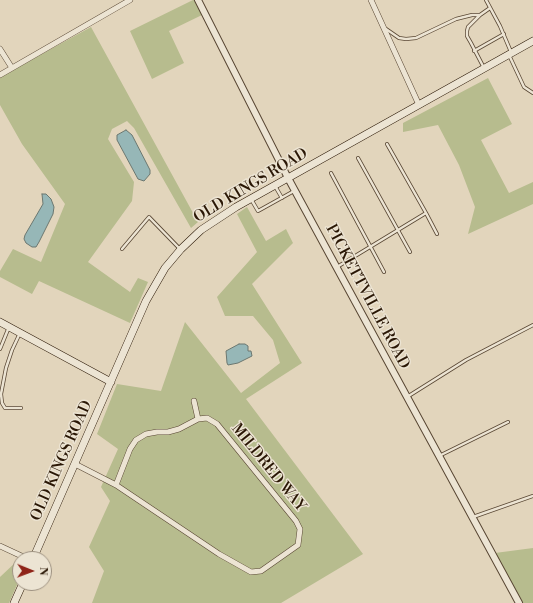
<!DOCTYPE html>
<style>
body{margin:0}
#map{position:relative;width:533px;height:603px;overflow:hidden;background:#e2d5bc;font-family:"Libre Bodoni",serif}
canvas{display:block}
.north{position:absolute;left:12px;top:551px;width:40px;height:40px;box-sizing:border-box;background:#ece4d3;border:1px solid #9e9281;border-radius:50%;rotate:91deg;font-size:11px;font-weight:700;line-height:16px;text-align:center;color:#2a1705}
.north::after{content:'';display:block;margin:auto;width:14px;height:18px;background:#8f2418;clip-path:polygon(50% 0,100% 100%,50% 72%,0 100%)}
</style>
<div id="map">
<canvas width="533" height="603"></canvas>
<div class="north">N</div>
</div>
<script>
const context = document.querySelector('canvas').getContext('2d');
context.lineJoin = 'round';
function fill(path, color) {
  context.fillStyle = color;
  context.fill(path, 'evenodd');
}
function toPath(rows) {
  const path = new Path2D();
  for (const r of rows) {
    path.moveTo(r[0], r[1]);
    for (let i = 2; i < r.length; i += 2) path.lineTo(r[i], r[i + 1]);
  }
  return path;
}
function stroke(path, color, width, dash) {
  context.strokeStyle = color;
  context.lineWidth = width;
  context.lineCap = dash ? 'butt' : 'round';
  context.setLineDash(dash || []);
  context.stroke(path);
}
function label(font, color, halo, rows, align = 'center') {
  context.font = font + ' "Libre Bodoni",serif';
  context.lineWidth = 3;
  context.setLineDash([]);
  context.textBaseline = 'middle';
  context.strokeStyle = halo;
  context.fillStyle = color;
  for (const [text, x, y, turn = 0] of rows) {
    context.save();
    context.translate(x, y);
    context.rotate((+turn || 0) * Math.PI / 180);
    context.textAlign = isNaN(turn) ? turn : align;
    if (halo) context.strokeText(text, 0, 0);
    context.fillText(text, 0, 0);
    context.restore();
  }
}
const green = toPath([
 [193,0,194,0,202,15,169,31,184,63,152,79,130,31],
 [91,27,198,222,191,228,134,128,127,121,112,129,108,139,134,182,132,201,88,262,130,292,138,278,148,282,130,323,39,281,32,294,0,277,0,271,13,249,41,262,65,204,22,144,0,105,0,77],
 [488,78,512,124,481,140,509,193,533,182,533,204,468,234,475,207,459,165,438,125,403,132,403,123],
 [247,207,266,241,286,229,293,243,252,284,302,363,246,399,363,554,281,603,92,603,104,571,89,547,110,501,101,487,118,449,97,434,117,384,161,391,185,322,241,393,280,363,273,340,253,316,225,316,217,297,257,252,237,214],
 [533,548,533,603,523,603,495,553],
 [17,561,20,562,20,578,9,603,0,603,0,577]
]);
const water = toPath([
 [126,130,132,135,150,170,150,174,144,181,138,179,117,140,117,135,126,130],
 [42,194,46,194,51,199,54,207,53,214,39,242,36,247,32,247,26,243,24,239,25,235,43,204,42,194],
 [239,344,245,344,248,346,248,351,251,351,252,356,238,363,228,365,227,363,226,351,239,344]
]);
const service = toPath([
 [486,0,500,26,511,52],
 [386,29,399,38,406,39,416,38,456,19,472,15,480,15],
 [474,51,504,34],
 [509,55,524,87,533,93],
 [484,68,471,43,467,36,467,31,468,27,480,15,490,8],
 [358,158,410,252],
 [331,173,384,272],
 [275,186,282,198],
 [251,199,258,211,294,191],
 [426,213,437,234],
 [122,249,149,217,180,249],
 [337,267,426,213,387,144],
 [20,333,12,350,6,368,1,394,2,403,5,408,21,408],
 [0,349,9,327],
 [407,397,466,360,533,325],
 [439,456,508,422],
 [473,517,533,496]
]);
const minor = toPath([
 [371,0,419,105],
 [0,49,12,68],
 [0,75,130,0],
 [194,401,198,419],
 [75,464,116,485,219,554,251,572,261,571,298,545,300,529,296,521,217,424,207,418,198,419,179,429,168,432,157,432,146,434,136,440,130,449,116,485],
 [0,546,28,559]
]);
const tertiary = toPath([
 [198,0,288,178,519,603]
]);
const secondary = toPath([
 [0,322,111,382],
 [33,559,146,301,165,268,181,249,201,230,236,207,533,41],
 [14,603,23,583]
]);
const streetNames = [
 ["OLD KINGS ROAD",251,186,-31],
 ["PICKETTVILLE ROAD",367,297,62],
 ["OLD KINGS ROAD",62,461,-66],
 ["MILDRED WAY",268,468,51]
];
fill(green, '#b7bc8e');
fill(water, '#96b7b7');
stroke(water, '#6b7770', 1);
stroke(service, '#584633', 4);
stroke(minor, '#584633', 6);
stroke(tertiary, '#584633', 8);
stroke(secondary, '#2a1705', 8);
stroke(service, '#ece4d3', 2.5);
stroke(minor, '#ece4d3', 5);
stroke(tertiary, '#ece4d3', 6);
stroke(secondary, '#ece4d3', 7);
label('15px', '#2a1705', '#ece4d3', streetNames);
</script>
